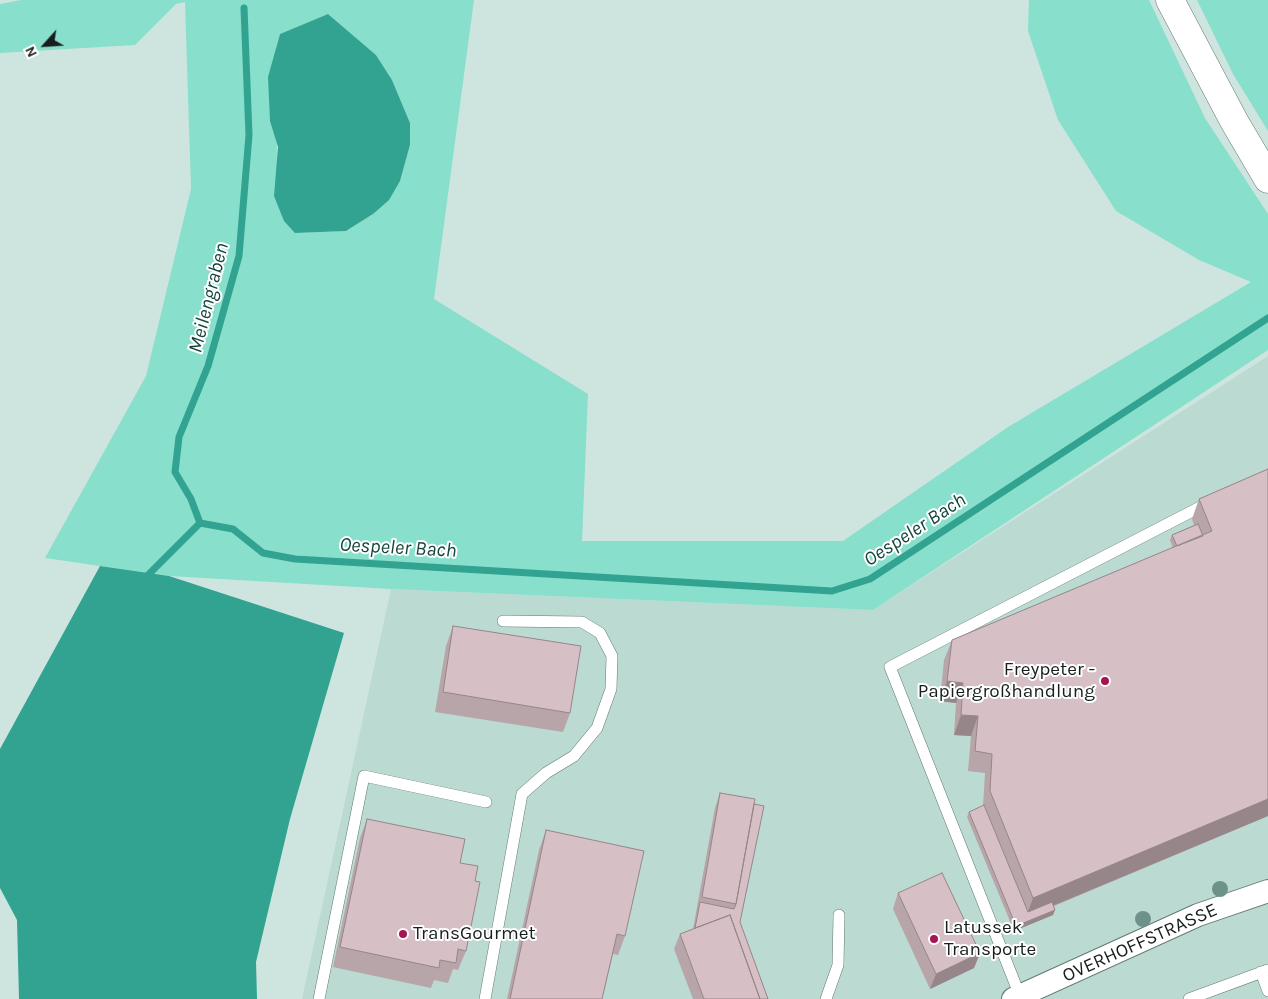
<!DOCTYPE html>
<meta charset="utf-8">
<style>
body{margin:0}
#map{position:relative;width:1268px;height:999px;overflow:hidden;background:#cee5df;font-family:Karla,sans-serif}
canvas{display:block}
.north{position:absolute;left:20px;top:20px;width:50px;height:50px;-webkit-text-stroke:4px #fff;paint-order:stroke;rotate:244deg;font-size:14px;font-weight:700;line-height:20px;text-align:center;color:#171f1d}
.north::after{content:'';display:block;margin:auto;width:18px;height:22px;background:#171f1d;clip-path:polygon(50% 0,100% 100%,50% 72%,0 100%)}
</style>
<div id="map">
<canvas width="1268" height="999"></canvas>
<div class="north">N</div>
</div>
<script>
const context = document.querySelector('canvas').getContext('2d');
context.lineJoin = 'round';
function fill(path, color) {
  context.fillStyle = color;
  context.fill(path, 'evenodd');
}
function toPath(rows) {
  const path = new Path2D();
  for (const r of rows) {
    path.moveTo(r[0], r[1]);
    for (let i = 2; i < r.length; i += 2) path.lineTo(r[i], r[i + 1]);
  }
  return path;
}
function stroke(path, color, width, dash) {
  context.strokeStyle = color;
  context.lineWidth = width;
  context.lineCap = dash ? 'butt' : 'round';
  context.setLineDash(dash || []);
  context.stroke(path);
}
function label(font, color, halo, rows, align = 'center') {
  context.font = font + ' Karla,sans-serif';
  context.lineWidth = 4;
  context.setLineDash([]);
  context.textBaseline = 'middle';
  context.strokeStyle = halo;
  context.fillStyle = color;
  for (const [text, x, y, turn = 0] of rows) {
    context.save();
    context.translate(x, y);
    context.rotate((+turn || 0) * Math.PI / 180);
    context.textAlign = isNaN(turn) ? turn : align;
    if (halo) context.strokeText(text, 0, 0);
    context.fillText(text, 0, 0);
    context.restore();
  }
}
const built = toPath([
 [1268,356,1268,999,302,999,391,589,873,610]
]);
const green = toPath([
 [21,0,474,0,434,299,588,394,582,541,843,541,1008,427,1251,282,1199,260,1116,211,1058,120,1028,31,1029,0,1149,0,1205,118,1268,214,1268,350,873,610,391,589,169,576,45,558,146,376,191,189,185,2,176,4,135,45,0,53,0,4],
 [328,14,376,55,392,80,410,123,410,145,400,181,373,214,346,231,295,233,277,169,276,48,280,34],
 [1197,0,1268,0,1268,131,1233,74]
]);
const water = toPath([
 [328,14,376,55,392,80,410,123,410,145,400,181,389,200,373,214,346,231,295,233,284,221,274,196,278,147,270,121,268,77,280,34],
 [100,566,169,576,344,633,290,819,256,962,257,999,19,999,17,920,0,888,0,749]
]);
const stream = toPath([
 [200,523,233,529,263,553,295,559,832,591,870,579,1268,318],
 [200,523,191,499,175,472,179,437,208,366,239,256,249,135,244,8],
 [144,579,200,523]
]);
const lane = toPath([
 [1261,972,1268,991],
 [1020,996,890,667,1208,503],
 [319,999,364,776,486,802],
 [485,999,522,794,546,773,574,756,597,728,611,689,612,656,600,633,582,622,503,621],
 [826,999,838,965,839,915],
 [1189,999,1268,970]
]);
const street = toPath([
 [1013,999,1198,915,1268,891]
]);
const secondary = toPath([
 [1170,0,1234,121,1268,179]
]);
const trees = [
 [1220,889],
 [1143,919]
];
const wall = toPath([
 [1268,469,1268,816,1054,906,1053,915,1014,931,967,817,969,812,983,806,985,773,968,771,971,736,954,735,956,703,940,701,944,660,952,640,1173,548,1170,540,1172,535,1194,525,1192,519,1199,499],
 [453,626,570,713,563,732,435,712,446,646],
 [720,793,740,922,768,999,693,999,674,949,680,934,693,929,715,808],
 [367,819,460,863,475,881,466,951,458,970,453,969,448,983,434,980,431,988,333,967,360,838],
 [546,830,625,936,618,955,613,954,602,999,507,999,539,850],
 [898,893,980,953,974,968,930,989,893,909]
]);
const shadedWall = toPath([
 [947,681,963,683,956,703,940,701],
 [961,715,978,716,971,736,954,735],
 [1268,799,1268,816,1026,917,1033,898],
 [1055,910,1053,915,1014,931,1016,926],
 [980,953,974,968,930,989,936,974]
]);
const building = toPath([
 [1268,469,1268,799,1033,898,990,791,992,754,975,751,978,716,961,715,963,683,947,681,952,640,1212,531,1199,499,1268,469],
 [1198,524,1203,536,1177,546,1172,535,1198,524],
 [453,626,581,646,570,713,443,692,453,626],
 [720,793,755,799,736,904,702,897,720,793],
 [754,804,764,806,740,922,768,999,760,999,730,915,695,928,700,902,734,909,736,904,754,804],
 [984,805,1028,912,1052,902,1055,910,1016,926,969,812,984,805],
 [367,819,465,839,460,863,478,866,475,881,480,882,466,951,458,949,456,963,440,960,439,968,340,947,367,819],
 [546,830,644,851,625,936,617,934,602,999,510,999,546,830],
 [942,873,980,953,936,974,898,893,942,873],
 [730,915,760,999,704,999,680,934,730,915]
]);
const markers = [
 [1105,681,5,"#a61451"],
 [403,934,5,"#a61451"],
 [934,939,5,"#a61451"]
];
const poiNames = [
 ["Freypeter -",1095,670,"right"],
 ["Papiergroßhandlung",1095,692,"right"],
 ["Latussek",944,928],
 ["Transporte",944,950],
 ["TransGourmet",413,934]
];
const streetNames = [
 ["OVERHOFFSTRASSE",1140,943,-24]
];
const waterNames = [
 ["Meilengraben",209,298,-76],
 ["Oespeler Bach",915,530,-33],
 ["Oespeler Bach",398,548,3]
];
fill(built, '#bbdad2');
fill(green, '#88dfcc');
fill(water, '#31a390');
stroke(stream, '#31a390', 7);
stroke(lane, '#647973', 12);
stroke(street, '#647973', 24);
stroke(secondary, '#647973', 29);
stroke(lane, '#fff', 11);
stroke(street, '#fff', 22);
stroke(secondary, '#fff', 28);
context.fillStyle = '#6e928a';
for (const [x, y] of trees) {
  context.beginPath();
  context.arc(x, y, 8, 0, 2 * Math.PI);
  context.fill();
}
fill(wall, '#b8a5a9');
fill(shadedWall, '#96868a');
fill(building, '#d6c0c5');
stroke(building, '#96868a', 1);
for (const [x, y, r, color] of markers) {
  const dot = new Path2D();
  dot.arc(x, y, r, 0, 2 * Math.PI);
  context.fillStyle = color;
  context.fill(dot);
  stroke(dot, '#fff', 2);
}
label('19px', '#171f1d', '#fff', poiNames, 'left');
label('19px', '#171f1d', '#fff', streetNames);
label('italic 20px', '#15453c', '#fff', waterNames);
</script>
